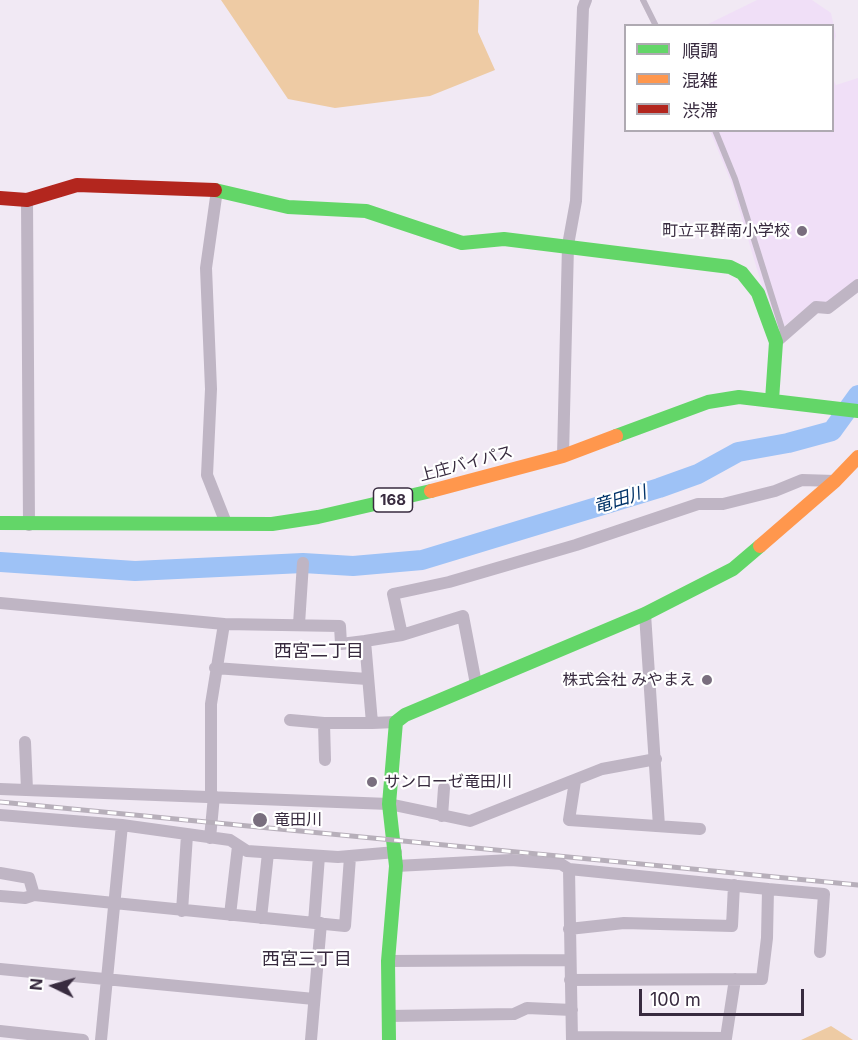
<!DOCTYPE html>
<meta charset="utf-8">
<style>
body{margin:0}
#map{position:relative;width:858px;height:1040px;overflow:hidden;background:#f1e9f4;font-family:Inter,"Noto Sans JP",sans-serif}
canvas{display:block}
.legend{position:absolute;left:624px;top:24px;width:210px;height:108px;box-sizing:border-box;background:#fff;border:2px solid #afaab2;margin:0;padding:8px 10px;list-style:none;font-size:18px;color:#382b3f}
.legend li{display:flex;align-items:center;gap:12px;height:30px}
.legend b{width:30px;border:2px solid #afaab2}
.north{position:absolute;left:24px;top:956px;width:60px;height:60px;-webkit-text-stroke:4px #fff;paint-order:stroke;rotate:275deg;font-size:16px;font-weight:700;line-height:24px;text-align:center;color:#382b3f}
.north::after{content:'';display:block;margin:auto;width:21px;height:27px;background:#382b3f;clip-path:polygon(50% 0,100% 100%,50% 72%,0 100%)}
.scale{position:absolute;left:639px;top:989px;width:165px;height:27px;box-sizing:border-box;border:3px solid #382b3f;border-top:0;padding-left:8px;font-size:18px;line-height:21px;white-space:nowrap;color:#382b3f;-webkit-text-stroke:4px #fff;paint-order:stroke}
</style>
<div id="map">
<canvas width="858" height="1040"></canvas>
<ul class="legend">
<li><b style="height:8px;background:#63d668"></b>順調</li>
<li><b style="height:8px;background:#ff974d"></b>混雑</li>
<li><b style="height:8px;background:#b3261e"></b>渋滞</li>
</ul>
<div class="north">N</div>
<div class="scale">100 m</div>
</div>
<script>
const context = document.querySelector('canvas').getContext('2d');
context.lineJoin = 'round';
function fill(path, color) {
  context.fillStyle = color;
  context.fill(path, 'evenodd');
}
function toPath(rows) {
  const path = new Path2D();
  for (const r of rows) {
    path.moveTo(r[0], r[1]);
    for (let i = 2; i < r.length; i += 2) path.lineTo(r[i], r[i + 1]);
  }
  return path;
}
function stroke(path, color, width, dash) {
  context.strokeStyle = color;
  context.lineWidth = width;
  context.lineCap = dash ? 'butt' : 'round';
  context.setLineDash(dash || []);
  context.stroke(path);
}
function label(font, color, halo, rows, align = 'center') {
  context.font = font + ' Inter,"Noto Sans JP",sans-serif';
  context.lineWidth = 4.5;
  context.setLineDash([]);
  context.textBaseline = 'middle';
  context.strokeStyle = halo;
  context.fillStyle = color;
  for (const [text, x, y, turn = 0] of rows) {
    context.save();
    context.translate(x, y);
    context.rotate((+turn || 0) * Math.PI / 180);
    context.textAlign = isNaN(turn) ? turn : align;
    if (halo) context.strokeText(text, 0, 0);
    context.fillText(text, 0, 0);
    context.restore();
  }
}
const built = toPath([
 [757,0,812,0,831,13,836,36,833,44,832,26,706,25],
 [858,78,858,280,829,303,815,301,776,333,731,182,710,131,832,130,833,79,836,85]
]);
const green = toPath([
 [221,0,479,0,478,32,495,70,430,96,335,108,288,99],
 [831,1026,853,1040,801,1040]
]);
const river = toPath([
 [0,562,135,571,303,563,353,566,422,560,659,488,698,474,738,452,788,443,832,431,858,395]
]);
const lane = toPath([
 [643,0,656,26],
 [715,130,735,179,784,335]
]);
const street = toPath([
 [217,190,206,268,211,389,207,475,226,523],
 [27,200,29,525],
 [776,342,816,307,828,308,858,285],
 [563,456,568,245,576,201,583,8,586,0],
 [0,603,224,624,340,626,341,644,365,641,372,723,396,722],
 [645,614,659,826],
 [299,624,303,563],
 [402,635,393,594,449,582,576,545,698,504,723,504,775,491,802,480,835,481],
 [365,641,402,635,463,616,476,684],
 [215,668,367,679],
 [290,720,324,723,372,723],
 [324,723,325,760],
 [25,742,27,790],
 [575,781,569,820,700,829],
 [0,789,389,804,470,821,602,769,656,759],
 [211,796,211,704,224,624],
 [0,815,122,825,230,840,247,851,338,857,396,852],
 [442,816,444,788],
 [210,838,214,796],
 [396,866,511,860,561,864,569,869,768,889,767,938,762,979,570,980],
 [569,869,572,1040],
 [0,873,29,878,34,895],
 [768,889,824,894,820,952],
 [0,896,25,898,34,895,345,926,350,857],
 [182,911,187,835],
 [230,915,238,846],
 [261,918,268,853],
 [314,923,319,856],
 [569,929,624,923,732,926,734,885],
 [388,961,569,960],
 [0,969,314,999],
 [389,1016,514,1014,527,1008,572,1010],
 [0,1031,83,1040],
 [572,1037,726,1038,735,979],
 [101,1040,122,825],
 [311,1040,321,923]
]);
const fast = toPath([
 [215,190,288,207,366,211,462,243,504,239,730,267,742,273,758,293,776,342,772,400],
 [616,436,708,402,739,397,858,411],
 [0,523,272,524,318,517,431,491],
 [389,1040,388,961,396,866,389,804,396,722,405,715,645,614,733,569,760,546]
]);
const slow = toPath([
 [431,491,563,456,616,436],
 [760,546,835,481,858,457]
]);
const jam = toPath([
 [0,198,27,200,77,185,215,190]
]);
const rail = toPath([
 [0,802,858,885]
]);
const markers = [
 [802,231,6,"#796e7e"],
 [707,680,6,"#796e7e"],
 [372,782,6,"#796e7e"],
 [260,820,8,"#796e7e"]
];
const shields = [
 [393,500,39]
];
const shieldNames = [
 ["168",393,500]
];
const poiNames = [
 ["町立平群南小学校",790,231],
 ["株式会社 みやまえ",695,680],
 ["サンローゼ竜田川",384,782,"left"],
 ["竜田川",274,820,"left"]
];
const streetNames = [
 ["上庄バイパス",466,464,-15]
];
const waterNames = [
 ["竜田川",620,500,-17]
];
const neighbourhoodNames = [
 ["西宮二丁目",319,652],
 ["西宮三丁目",307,960]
];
fill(built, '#f0dff7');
fill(green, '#eecba4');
stroke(river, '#9ec2f6', 20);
stroke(lane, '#bfb5c4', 6);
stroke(street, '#bfb5c4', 12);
stroke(fast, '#63d668', 14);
stroke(slow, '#ff974d', 14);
stroke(jam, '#b3261e', 14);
stroke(rail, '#b7afba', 5);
stroke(rail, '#fff', 3, [9]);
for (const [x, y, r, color] of markers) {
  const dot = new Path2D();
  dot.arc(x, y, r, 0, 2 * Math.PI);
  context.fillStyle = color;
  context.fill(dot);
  stroke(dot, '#fff', 2);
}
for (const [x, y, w] of shields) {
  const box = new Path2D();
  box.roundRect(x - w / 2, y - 12, w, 24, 4.5);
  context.fillStyle = '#fff';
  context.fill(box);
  stroke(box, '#382b3f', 1.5);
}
label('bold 15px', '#382b3f', null, shieldNames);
label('16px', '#382b3f', '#fff', poiNames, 'right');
label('16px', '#382b3f', '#fff', streetNames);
label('italic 18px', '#013369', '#fff', waterNames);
label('18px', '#382b3f', '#fff', neighbourhoodNames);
</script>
